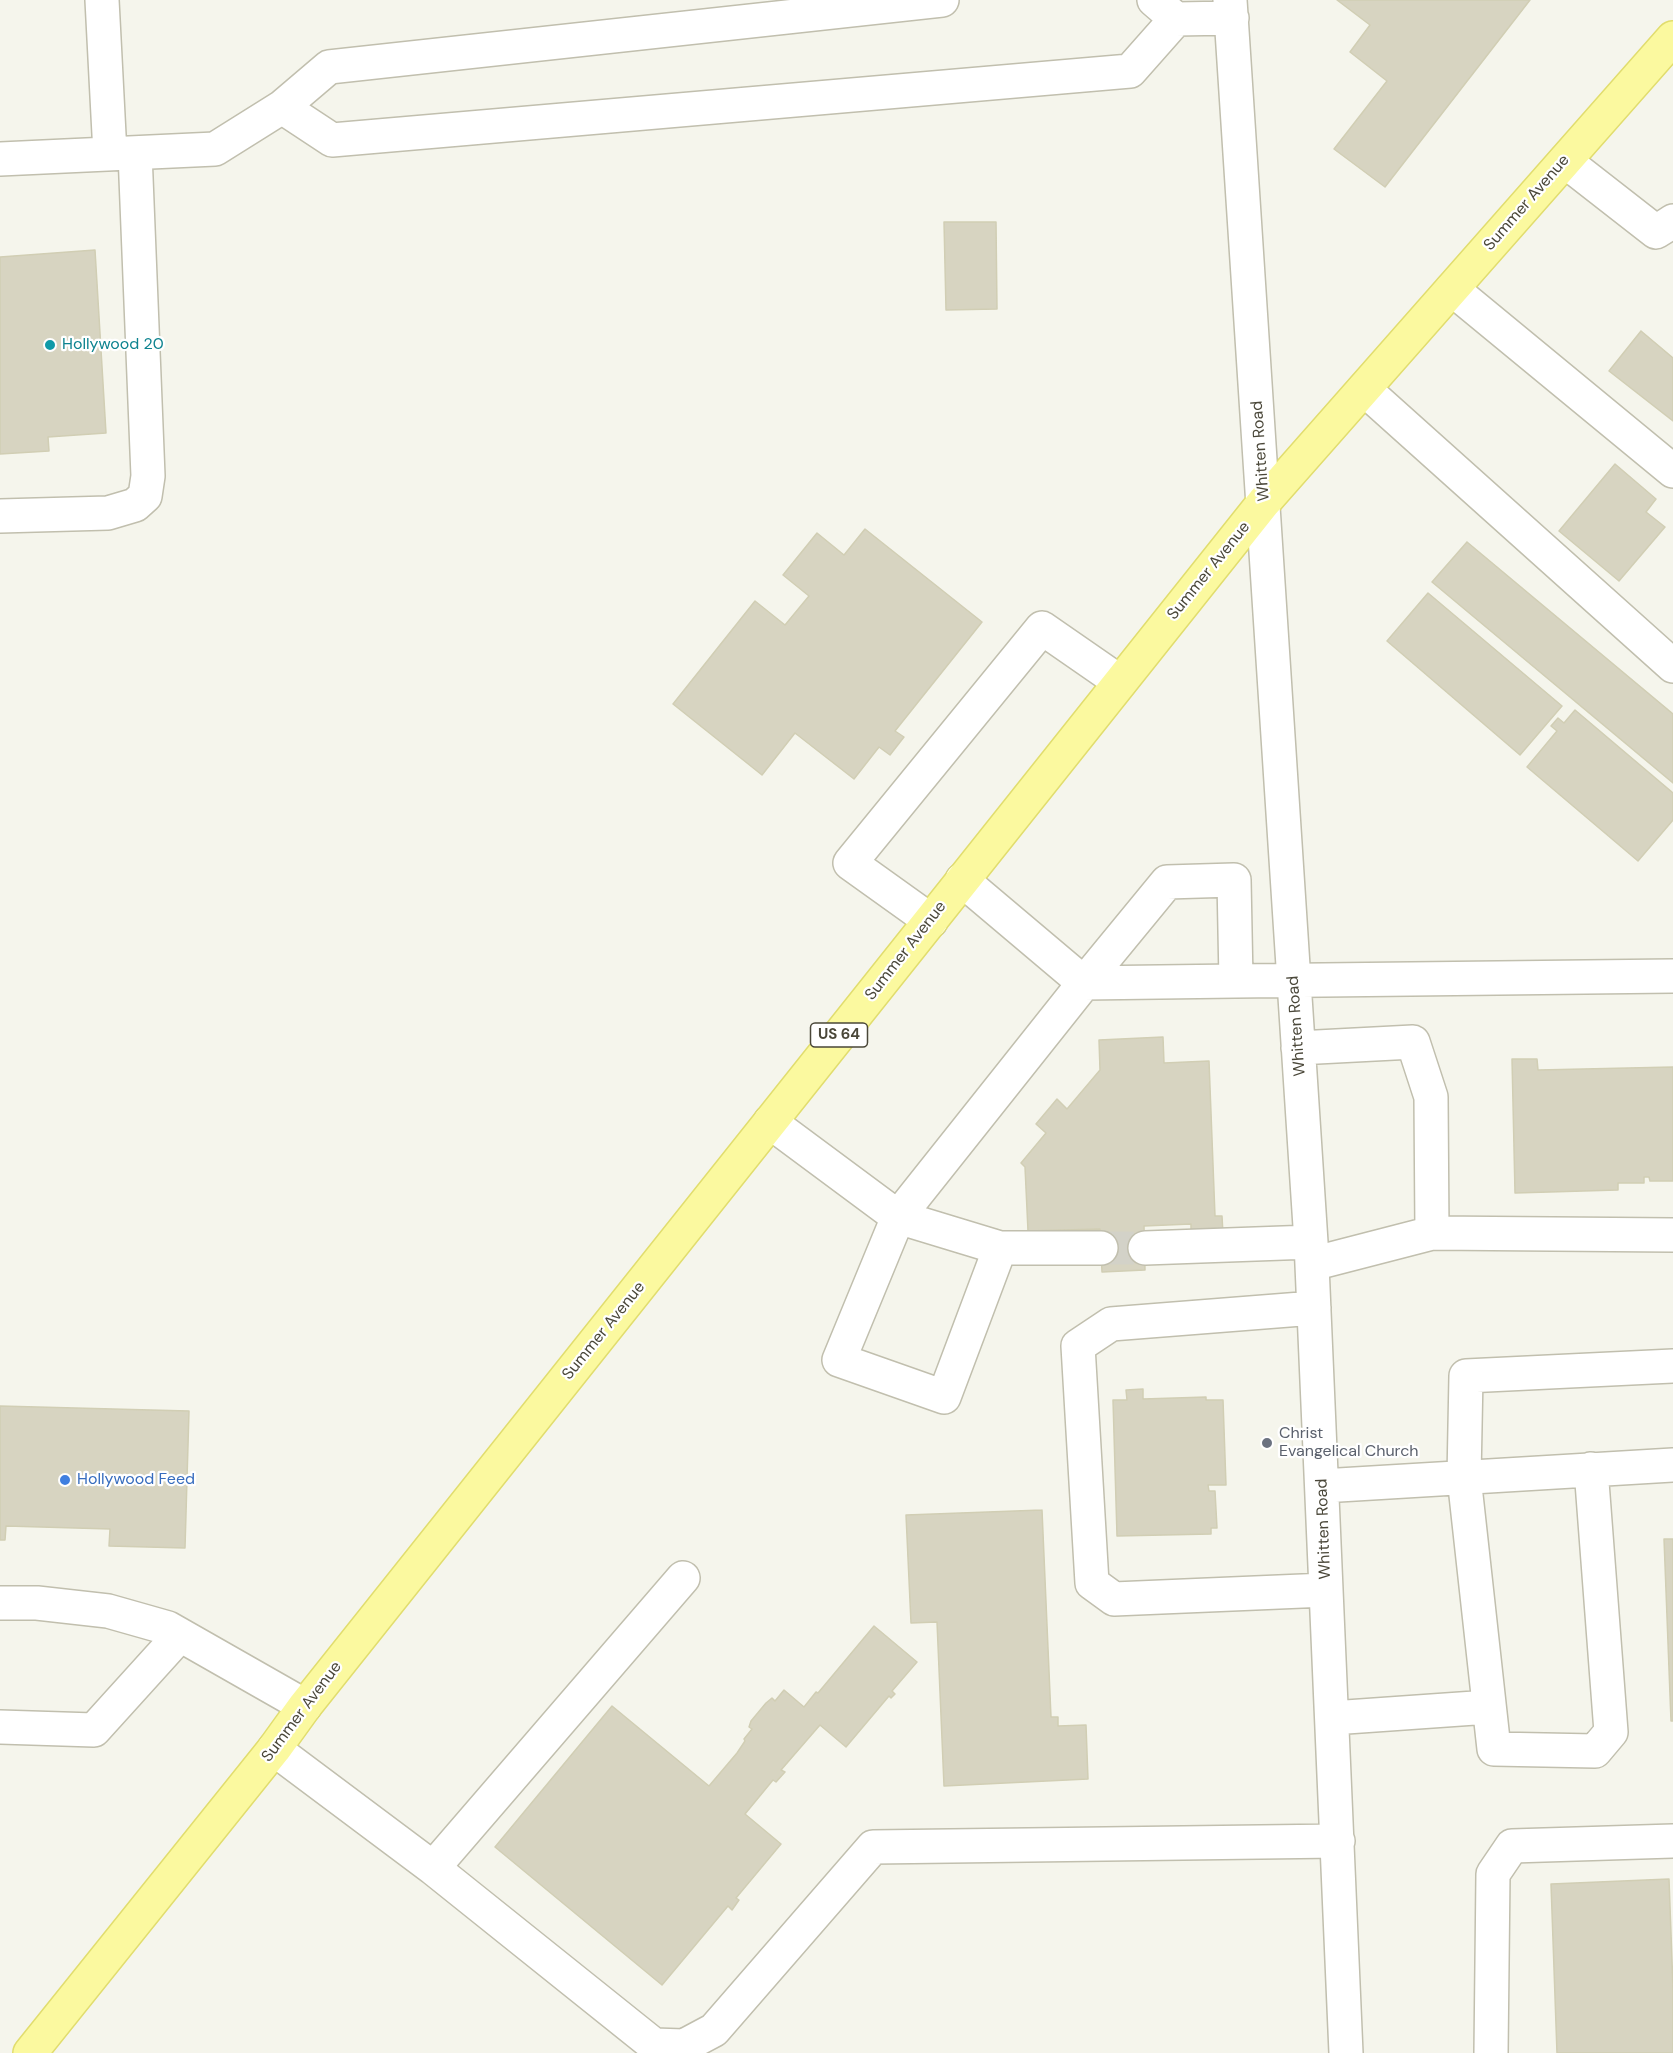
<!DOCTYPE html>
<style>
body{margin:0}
canvas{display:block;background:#f5f5ec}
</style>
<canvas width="1673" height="2053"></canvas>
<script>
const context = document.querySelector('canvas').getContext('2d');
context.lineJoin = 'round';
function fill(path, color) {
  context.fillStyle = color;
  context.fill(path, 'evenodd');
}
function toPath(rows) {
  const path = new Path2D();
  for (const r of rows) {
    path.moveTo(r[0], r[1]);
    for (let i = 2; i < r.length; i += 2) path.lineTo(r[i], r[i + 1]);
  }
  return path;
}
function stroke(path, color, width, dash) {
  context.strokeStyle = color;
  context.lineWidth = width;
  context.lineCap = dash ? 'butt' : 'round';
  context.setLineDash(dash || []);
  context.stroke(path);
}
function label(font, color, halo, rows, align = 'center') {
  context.font = font + ' "DM Sans",sans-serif';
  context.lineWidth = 4.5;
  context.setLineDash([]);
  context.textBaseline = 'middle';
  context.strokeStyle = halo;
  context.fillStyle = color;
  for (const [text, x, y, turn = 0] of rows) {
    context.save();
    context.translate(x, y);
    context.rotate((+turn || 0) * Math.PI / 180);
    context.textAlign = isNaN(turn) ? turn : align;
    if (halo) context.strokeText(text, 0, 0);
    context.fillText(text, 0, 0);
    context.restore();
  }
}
const building = toPath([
 [1337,0,1530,0,1385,187,1334,149,1387,81,1350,52,1370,25,1337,0],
 [944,222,996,222,997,309,946,310,944,222],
 [95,250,106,433,48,437,49,451,0,454,0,257,95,250],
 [1641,331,1673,358,1673,421,1609,371,1641,331],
 [1615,464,1656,499,1646,512,1665,527,1619,581,1559,531,1615,464],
 [865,529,982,622,895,731,904,737,890,755,879,747,854,779,795,733,762,775,673,704,755,601,785,625,809,596,783,575,817,533,844,555,865,529],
 [1467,542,1673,714,1673,783,1432,582,1467,542],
 [1428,593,1562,706,1520,755,1387,641,1428,593],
 [1575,710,1673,793,1673,820,1638,861,1527,767,1557,731,1551,726,1558,718,1564,723,1575,710],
 [1163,1037,1164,1063,1209,1061,1215,1216,1222,1216,1223,1234,1191,1235,1191,1224,1144,1226,1145,1270,1102,1272,1100,1229,1028,1231,1025,1167,1021,1163,1046,1133,1036,1124,1057,1099,1067,1109,1100,1070,1099,1040,1163,1037],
 [1512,1059,1537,1059,1538,1070,1673,1067,1673,1181,1650,1181,1649,1177,1644,1177,1644,1183,1618,1183,1618,1190,1515,1193,1512,1059],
 [1143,1389,1143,1399,1206,1397,1206,1400,1223,1400,1226,1485,1208,1485,1209,1491,1215,1491,1217,1528,1211,1528,1211,1534,1117,1536,1113,1400,1127,1400,1126,1390,1143,1389],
 [0,1406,189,1411,185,1548,109,1546,110,1529,6,1526,5,1540,0,1540,0,1406],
 [1042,1510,1051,1717,1058,1717,1058,1726,1086,1725,1088,1779,944,1786,937,1622,911,1623,906,1515,1042,1510],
 [1664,1539,1673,1539,1673,1721,1671,1721,1664,1539],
 [874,1626,917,1662,892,1691,895,1694,891,1698,889,1696,846,1747,820,1725,781,1770,785,1772,776,1782,773,1780,745,1814,781,1844,736,1898,739,1900,732,1910,728,1906,662,1985,495,1847,612,1706,709,1786,737,1753,745,1741,744,1739,752,1729,749,1727,751,1721,766,1703,772,1698,775,1701,784,1690,804,1707,816,1692,818,1693,874,1626],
 [1669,1879,1673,1988,1673,2053,1557,2053,1551,1884,1669,1879]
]);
const minorTunnel = toPath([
 [1101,1248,1145,1248]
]);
const minor = toPath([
 [102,0,110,154],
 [1154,0,1176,19,1232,18],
 [1230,0,1311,1242,1346,2053],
 [282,107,332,140,1130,71,1176,19],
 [0,159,215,149,282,107,329,67,942,0],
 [1565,161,1656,232,1673,221],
 [1452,289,1673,471],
 [1364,389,1673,666],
 [0,516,108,513,135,505,145,496,148,476,135,153],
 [1234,880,1236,981,1084,983,1167,882,1234,880],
 [931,921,850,863,1042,628,1120,682],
 [1236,981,1673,976],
 [1298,1048,1413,1042,1431,1097,1432,1233,1312,1264],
 [770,1122,898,1217,1084,983,962,880],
 [898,1217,1000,1248,944,1397,839,1360,898,1217],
 [1432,1233,1673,1235],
 [1000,1248,1101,1248],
 [1145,1248,1311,1242],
 [1314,1308,1111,1324,1078,1346,1092,1583,1114,1599,1326,1590],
 [1591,1469,1611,1732,1595,1751,1494,1749,1464,1477,1466,1376,1673,1366],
 [1322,1486,1673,1465],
 [0,1603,37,1603,108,1611,168,1628,305,1706],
 [1332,1718,1489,1707],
 [0,1727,94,1730,180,1635],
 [274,1749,433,1868,683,1578],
 [433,1868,654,2045,684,2046,714,2030,873,1847,1338,1841],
 [1491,2053,1493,1874,1512,1846,1673,1841]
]);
const major = toPath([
 [30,2053,274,1749,305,1706,1264,502,1673,38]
]);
const markers = [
 [50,345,6,"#0f9aa8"],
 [1267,1443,6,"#6b7280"],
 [65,1480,6,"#3f7fe0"]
];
const shields = [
 [839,1035,57]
];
const shieldNames = [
 ["US 64",839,1035]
];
const streetNames = [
 ["Summer Avenue",1527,203,-49],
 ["Whitten Road",1261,451,-94],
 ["Summer Avenue",1209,571,-51],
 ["Summer Avenue",906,951,-52],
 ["Whitten Road",1297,1026,-94],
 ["Summer Avenue",604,1331,-51],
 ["Whitten Road",1324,1529,-92],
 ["Summer Avenue",302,1712,-53]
];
const cultureNames = [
 ["Hollywood 20",62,345]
];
const worshipNames = [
 ["Christ",1279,1434],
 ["Evangelical Church",1279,1452]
];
const shopNames = [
 ["Hollywood Feed",77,1480]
];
fill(building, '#d7d4c1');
stroke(building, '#d1ceb4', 1.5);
stroke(minorTunnel, '#d3d2c8', 33, [33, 16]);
stroke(minor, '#c1bfae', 36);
stroke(major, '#e1dd6e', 36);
stroke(minor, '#fff', 33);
stroke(major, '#fbf99f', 33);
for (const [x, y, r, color] of markers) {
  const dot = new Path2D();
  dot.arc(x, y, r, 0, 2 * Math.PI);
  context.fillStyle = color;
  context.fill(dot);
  stroke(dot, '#fff', 2);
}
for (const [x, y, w] of shields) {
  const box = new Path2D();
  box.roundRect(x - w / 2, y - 12, w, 24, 4.5);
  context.fillStyle = '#fff';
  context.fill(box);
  stroke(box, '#4a4739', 1.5);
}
label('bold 15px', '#4a4739', null, shieldNames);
label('16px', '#4a4739', '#fff', streetNames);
label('16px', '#0d838f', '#fff', cultureNames, 'left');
label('16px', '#5b616d', '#fff', worshipNames, 'left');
label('16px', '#366cbe', '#fff', shopNames, 'left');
</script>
